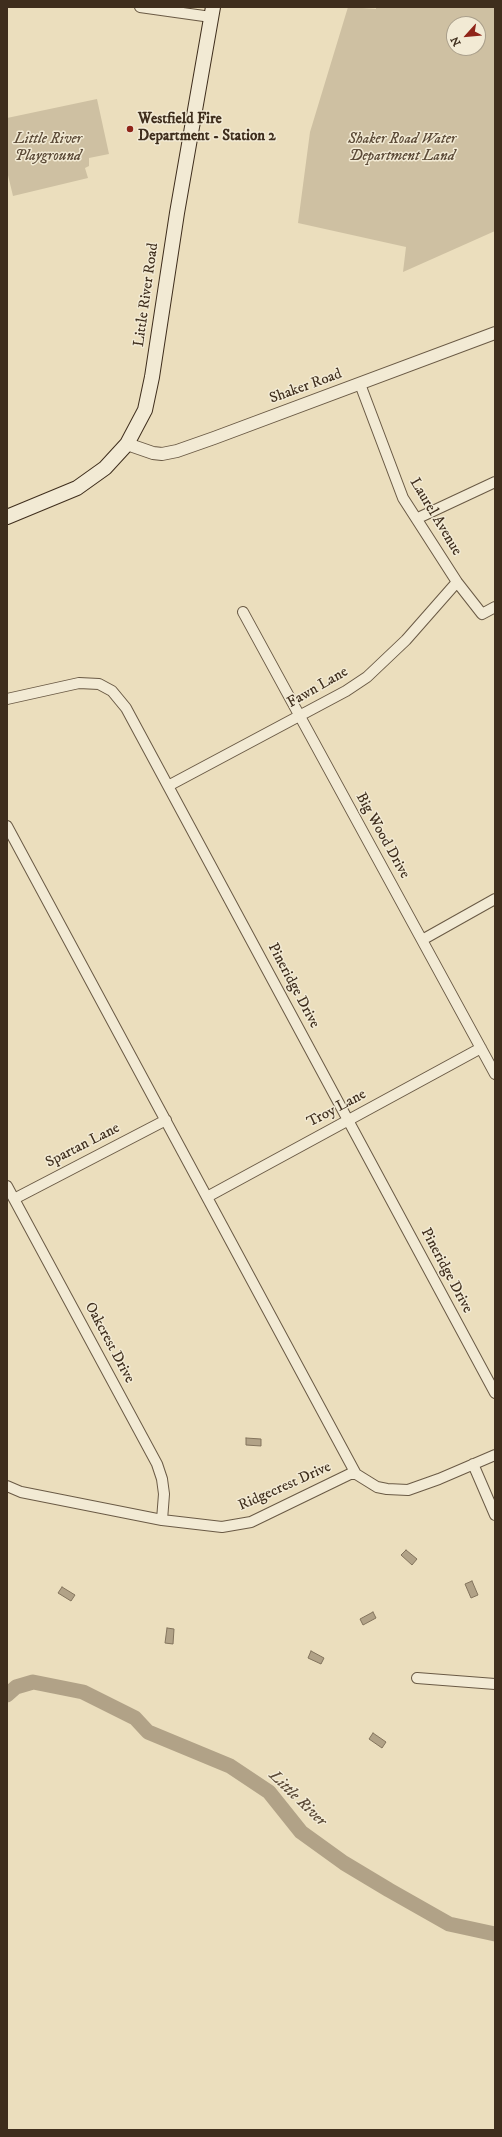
<!DOCTYPE html>
<style>
body{margin:0}
#map{position:relative;width:502px;height:2137px;overflow:hidden;background:#ebdebd;font-family:"IM FELL DW Pica",serif}
canvas{display:block}
.frame{position:absolute;inset:0;border:8px solid #3f2e1d;pointer-events:none}
.north{position:absolute;left:446px;top:16px;width:40px;height:40px;box-sizing:border-box;background:#f2ead4;border:1px solid #aa9f8b;border-radius:50%;rotate:243deg;font-size:11px;font-weight:700;line-height:16px;text-align:center;color:#3f2e1d}
.north::after{content:'';display:block;margin:auto;width:14px;height:18px;background:#8f2418;clip-path:polygon(50% 0,100% 100%,50% 72%,0 100%)}
</style>
<div id="map">
<canvas width="502" height="2137"></canvas>
<div class="frame"></div>
<div class="north">N</div>
</div>
<script>
const context = document.querySelector('canvas').getContext('2d');
context.lineJoin = 'round';
function fill(path, color) {
  context.fillStyle = color;
  context.fill(path, 'evenodd');
}
function toPath(rows) {
  const path = new Path2D();
  for (const r of rows) {
    path.moveTo(r[0], r[1]);
    for (let i = 2; i < r.length; i += 2) path.lineTo(r[i], r[i + 1]);
  }
  return path;
}
function stroke(path, color, width, dash) {
  context.strokeStyle = color;
  context.lineWidth = width;
  context.lineCap = dash ? 'butt' : 'round';
  context.setLineDash(dash || []);
  context.stroke(path);
}
function label(font, color, halo, rows, align = 'center') {
  context.font = font + ' "IM FELL DW Pica",serif';
  context.lineWidth = 3;
  context.setLineDash([]);
  context.textBaseline = 'middle';
  context.strokeStyle = halo;
  context.fillStyle = color;
  for (const [text, x, y, turn = 0] of rows) {
    context.save();
    context.translate(x, y);
    context.rotate((+turn || 0) * Math.PI / 180);
    context.textAlign = isNaN(turn) ? turn : align;
    if (halo) context.strokeText(text, 0, 0);
    context.fillText(text, 0, 0);
    context.restore();
  }
}
const green = toPath([
 [348,7,376,9,376,7,495,7,495,231,403,272,406,247,298,223,310,132],
 [454,24,478,24,478,48,454,48],
 [97,99,109,154,89,158,89,166,85,168,88,178,13,196,7,171,7,118]
]);
const water = toPath([
 [246,1438,261,1439,261,1446,246,1445,246,1438],
 [406,1550,417,1559,412,1565,401,1555,406,1550],
 [472,1581,478,1595,471,1598,465,1584,472,1581],
 [62,1587,75,1595,71,1601,58,1593,62,1587],
 [373,1612,376,1618,363,1625,360,1619,373,1612],
 [167,1628,174,1629,173,1644,165,1643,167,1628],
 [311,1651,324,1658,321,1664,308,1658,311,1651],
 [373,1733,386,1742,382,1748,369,1739,373,1733]
]);
const river = toPath([
 [7,1695,16,1687,33,1682,83,1692,135,1718,148,1732,230,1766,269,1792,301,1832,344,1863,389,1890,449,1924,495,1934]
]);
const minor = toPath([
 [140,7,211,17],
 [360,384,403,498,457,582,482,614,495,607],
 [418,518,495,482],
 [243,612,495,1074],
 [7,699,79,683,99,684,112,691,126,708,495,1393],
 [168,786,346,691,367,677,406,640,457,582],
 [7,826,356,1474],
 [422,940,495,899],
 [7,1186,157,1464,162,1479,164,1494,162,1520],
 [207,1197,481,1048],
 [14,1199,166,1120],
 [473,1464,495,1515],
 [7,1486,21,1492,162,1520,222,1527,251,1522,350,1474,356,1474,377,1487,387,1489,408,1490,439,1479,495,1455],
 [417,1678,495,1684]
]);
const tertiary = toPath([
 [127,444,153,453,162,454,177,451,214,438,495,333]
]);
const secondary = toPath([
 [7,517,77,488,105,468,127,444,145,410,152,377,177,213,213,7]
]);
const markers = [
 [130,129,4,"#8f2418"]
];
const poiNames = [
 ["Westfield Fire",138,120],
 ["Department - Station 2",138,137]
];
const parkNames = [
 ["Little River",48,140],
 ["Playground",48,157],
 ["Shaker Road Water",402,140],
 ["Department Land",402,157]
];
const streetNames = [
 ["Little River Road",147,295,-82],
 ["Shaker Road",306,387,-20],
 ["Laurel Avenue",435,517,59],
 ["Fawn Lane",318,688,-30],
 ["Big Wood Drive",382,836,61],
 ["Pineridge Drive",293,986,62],
 ["Troy Lane",337,1109,-28],
 ["Spartan Lane",83,1146,-27],
 ["Pineridge Drive",446,1271,62],
 ["Oakcrest Drive",109,1343,62],
 ["Ridgecrest Drive",285,1487,-24]
];
const waterNames = [
 ["Little River",297,1799,44]
];
fill(green, '#cec0a2');
fill(water, '#b1a287');
stroke(water, '#83745d', 1);
stroke(river, '#b1a287', 15);
stroke(minor, '#6a5a45', 12);
stroke(tertiary, '#6a5a45', 14);
stroke(secondary, '#3f2e1d', 16);
stroke(minor, '#f2ead4', 10);
stroke(tertiary, '#f2ead4', 12);
stroke(secondary, '#f2ead4', 14);
for (const [x, y, r, color] of markers) {
  const dot = new Path2D();
  dot.arc(x, y, r, 0, 2 * Math.PI);
  context.fillStyle = color;
  context.fill(dot);
  stroke(dot, '#f2ead4', 1.5);
}
label('bold 15px', '#3f2e1d', '#f2ead4', poiNames, 'left');
label('italic 15px', '#5c4b38', '#f2ead4', parkNames);
label('15px', '#3f2e1d', '#f2ead4', streetNames);
label('italic 16px', '#5c4b38', '#f2ead4', waterNames);
</script>
